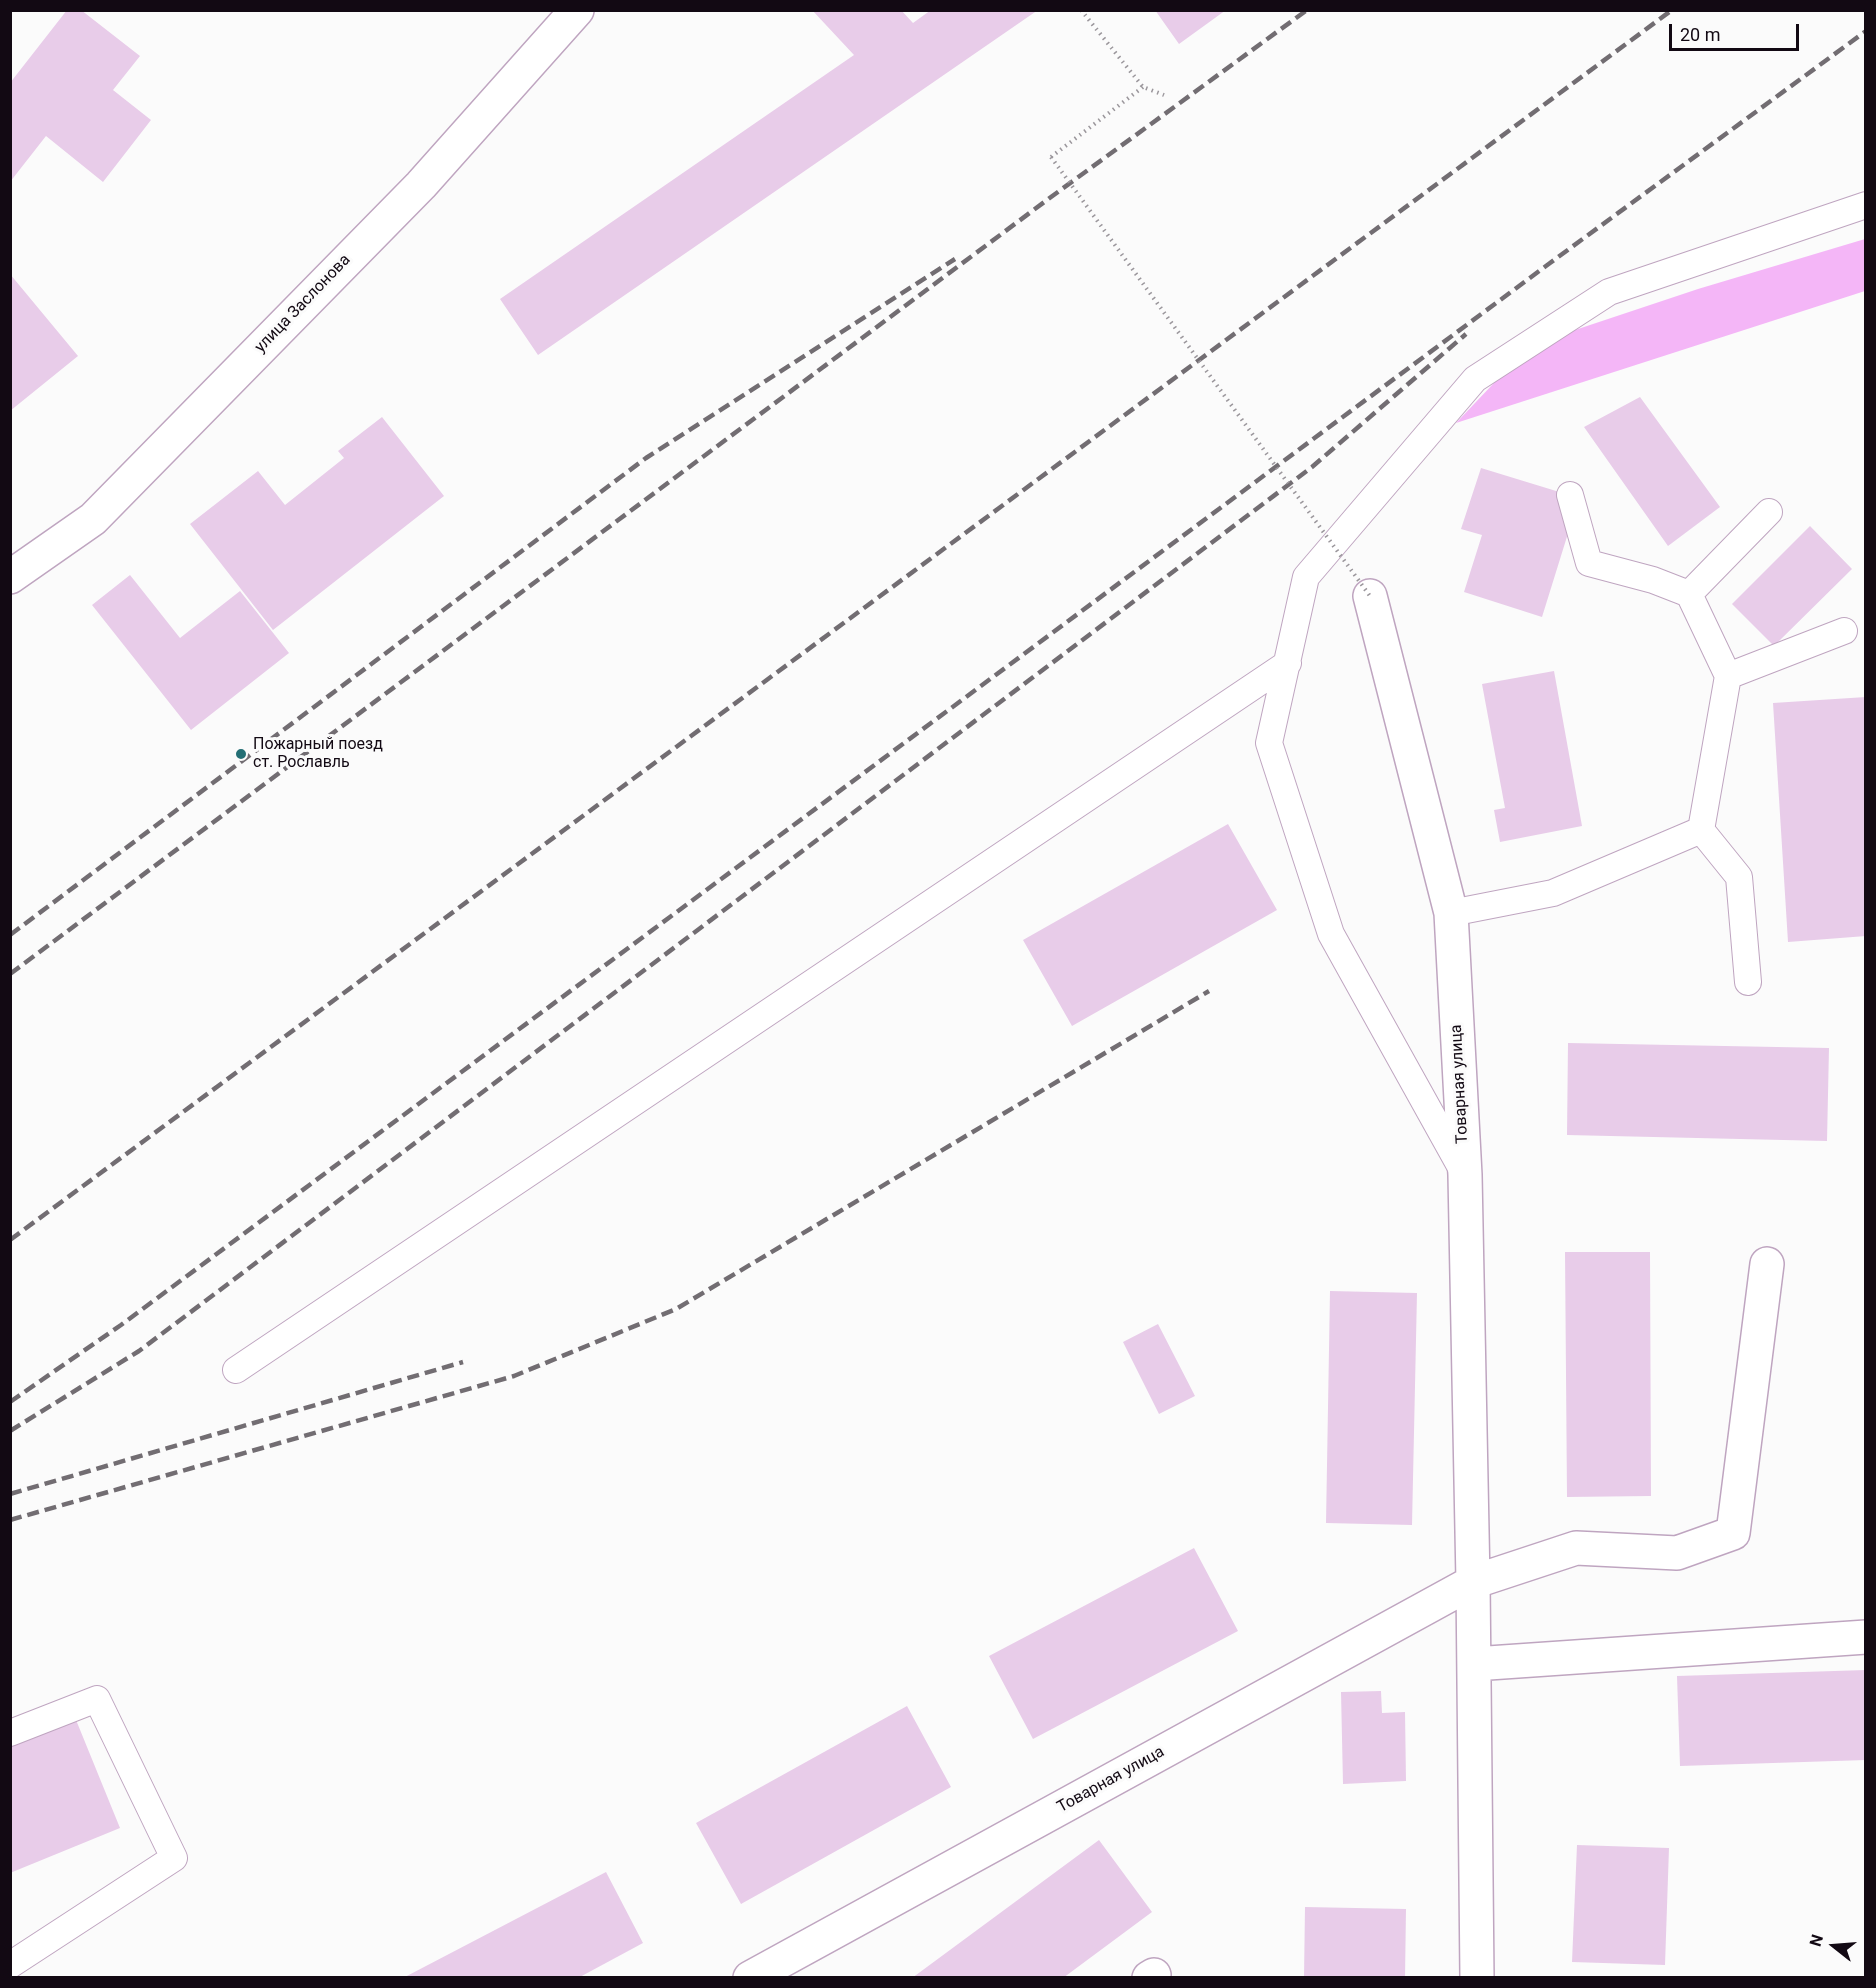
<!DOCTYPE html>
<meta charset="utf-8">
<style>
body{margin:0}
#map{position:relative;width:1876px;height:1988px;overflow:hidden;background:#fbfbfb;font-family:Roboto,sans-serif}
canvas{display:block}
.frame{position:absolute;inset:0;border:12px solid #120913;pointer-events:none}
.north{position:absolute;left:1804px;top:1916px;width:60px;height:60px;-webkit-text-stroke:4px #fbfbfb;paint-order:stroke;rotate:287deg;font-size:16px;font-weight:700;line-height:24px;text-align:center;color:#120913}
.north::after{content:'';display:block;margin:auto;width:21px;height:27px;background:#120913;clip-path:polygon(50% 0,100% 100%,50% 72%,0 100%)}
.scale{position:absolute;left:1669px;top:24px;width:130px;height:27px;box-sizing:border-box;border:3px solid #120913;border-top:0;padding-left:8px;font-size:18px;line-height:21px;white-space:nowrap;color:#120913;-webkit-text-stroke:4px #fbfbfb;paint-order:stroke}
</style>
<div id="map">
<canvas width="1876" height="1988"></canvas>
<div class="frame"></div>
<div class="north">N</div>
<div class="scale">20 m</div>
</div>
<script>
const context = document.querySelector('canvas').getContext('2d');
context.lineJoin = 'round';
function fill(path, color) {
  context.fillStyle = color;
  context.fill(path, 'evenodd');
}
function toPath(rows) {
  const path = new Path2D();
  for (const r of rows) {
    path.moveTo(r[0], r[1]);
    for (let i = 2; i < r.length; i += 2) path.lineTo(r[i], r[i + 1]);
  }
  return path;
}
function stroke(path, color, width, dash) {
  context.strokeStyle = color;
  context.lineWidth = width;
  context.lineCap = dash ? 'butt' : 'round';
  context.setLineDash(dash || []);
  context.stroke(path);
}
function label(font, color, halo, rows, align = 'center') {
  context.font = font + ' Roboto,sans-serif';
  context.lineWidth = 6;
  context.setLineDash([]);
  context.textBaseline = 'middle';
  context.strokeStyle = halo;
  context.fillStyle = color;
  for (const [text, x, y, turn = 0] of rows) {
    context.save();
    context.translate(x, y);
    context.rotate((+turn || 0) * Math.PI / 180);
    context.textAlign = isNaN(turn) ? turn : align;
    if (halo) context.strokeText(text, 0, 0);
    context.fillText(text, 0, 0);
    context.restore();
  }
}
const green = toPath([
 [1865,239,1865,291,1456,423,1530,345,1698,289]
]);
const building = toPath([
 [67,10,81,10,140,56,113,90,151,120,103,182,46,136,10,182,10,83],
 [812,10,901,10,913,23,931,10,1038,10,538,355,500,299,854,55],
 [1155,10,1226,10,1179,44],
 [10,274,78,356,10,411],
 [1640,397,1720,507,1668,546,1584,427],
 [382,417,444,496,273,630,190,524,258,471,285,505,344,458,338,451],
 [1481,468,1579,498,1542,617,1464,592,1482,535,1461,529],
 [1810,526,1852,569,1774,646,1732,604],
 [130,575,180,638,240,591,289,653,191,730,92,605],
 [1554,671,1582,826,1500,842,1494,810,1505,808,1482,684],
 [1866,697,1866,936,1788,942,1773,703],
 [1228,824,1277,910,1072,1026,1023,940],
 [1568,1043,1829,1048,1827,1141,1567,1135],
 [1565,1252,1650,1252,1651,1496,1567,1497],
 [1330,1291,1417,1293,1412,1525,1326,1523],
 [1158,1324,1195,1396,1159,1414,1123,1342],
 [1194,1548,1238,1631,1033,1739,989,1656],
 [1866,1670,1866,1760,1680,1766,1677,1676],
 [1381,1691,1382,1713,1405,1712,1406,1781,1343,1784,1341,1692],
 [907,1706,951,1787,741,1904,696,1823],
 [74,1715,120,1828,10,1873,10,1741],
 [1099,1840,1152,1912,1063,1978,912,1978],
 [1577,1845,1669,1848,1665,1965,1572,1962],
 [606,1872,643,1943,578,1978,403,1978],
 [1305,1907,1406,1909,1405,1978,1304,1978]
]);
const path = toPath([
 [1081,10,1143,87,1164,95],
 [1051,157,1143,87]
]);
const service = toPath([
 [1570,495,1589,563,1653,580,1689,594,1728,676],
 [1689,594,1769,512],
 [1701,830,1739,877,1748,982],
 [1451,913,1553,893,1701,830,1728,676,1844,631],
 [1464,1173,1331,934,1269,743,1306,577,1475,379,1609,292,1866,205],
 [236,1370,1288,663],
 [10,1733,97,1699,174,1858,10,1965]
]);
const minor = toPath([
 [1370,596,1451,913,1465,1175,1473,1582,1477,1978],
 [1474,1664,1866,1637],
 [750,1978,1473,1582,1576,1548,1677,1553,1733,1533,1767,1264],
 [1149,1978,1154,1975]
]);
const tertiary = toPath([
 [10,577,93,519,421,185,577,10]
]);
const rail = toPath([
 [10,935,646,458,955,259],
 [10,974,1051,197,1307,10],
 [10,1240,1672,10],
 [10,1402,121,1325,1550,263,1866,31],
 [10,1431,139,1351,1312,467,1466,334],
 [10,1494,463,1362],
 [10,1520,514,1376,676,1309,1209,991]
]);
const pathBridge = toPath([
 [1051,157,1370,596]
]);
const markers = [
 [241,754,6,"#246f75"]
];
const streetNames = [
 ["улица Заслонова",303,304,-46],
 ["Товарная улица",1460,1084,-93],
 ["Товарная улица",1111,1780,-29]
];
const poiNames = [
 ["Пожарный поезд",253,745],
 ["ст. Рославль",253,763]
];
fill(green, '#f4b6f7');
fill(building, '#e8cce9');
stroke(service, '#bfa5c0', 28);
stroke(minor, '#bfa5c0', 36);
stroke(tertiary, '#bfa5c0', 36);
stroke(path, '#9b979c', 4, [1.5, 4.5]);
stroke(service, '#fff', 26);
stroke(minor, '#fff', 33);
stroke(tertiary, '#fff', 33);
stroke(rail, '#726d72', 4.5, [12, 6]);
stroke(pathBridge, '#9b979c', 4, [1.5, 4.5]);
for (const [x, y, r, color] of markers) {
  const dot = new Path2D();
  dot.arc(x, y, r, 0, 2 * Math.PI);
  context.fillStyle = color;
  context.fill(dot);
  stroke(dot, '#fbfbfb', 2);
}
label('16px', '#120913', '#fbfbfb', streetNames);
label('16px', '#120913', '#fbfbfb', poiNames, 'left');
</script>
